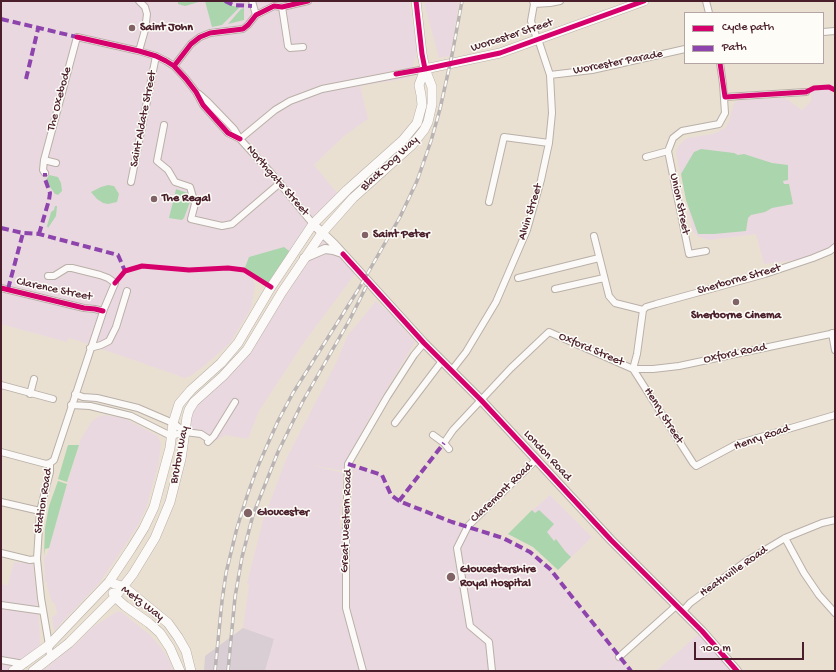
<!DOCTYPE html>
<style>
body{margin:0}
#map{position:relative;width:836px;height:672px;overflow:hidden;background:#e9e0d2;font-family:"Gochi Hand",sans-serif}
canvas{display:block}
.frame{position:absolute;inset:0;border:2px solid #4a1f2b;pointer-events:none}
.legend{position:absolute;left:684px;top:12px;width:140px;height:52px;box-sizing:border-box;background:#fdfcf7;border:1px solid #b5a4a5;margin:0;padding:5px 7px;list-style:none;font-size:12px;color:#4a1f2b}
.legend li{display:flex;align-items:center;gap:8px;height:20px}
.legend b{width:20px;border:1px solid #b5a4a5}
.scale{position:absolute;left:694px;top:642px;width:110px;height:18px;box-sizing:border-box;border:2px solid #4a1f2b;border-top:0;padding-left:5px;font-size:12px;line-height:14px;white-space:nowrap;color:#4a1f2b;-webkit-text-stroke:3px #fdfcf7;paint-order:stroke}
</style>
<div id="map">
<canvas width="836" height="672"></canvas>
<div class="frame"></div>
<ul class="legend">
<li><b style="height:5px;background:#d6006c"></b>Cycle path</li>
<li><b style="height:5px;background:#8e44ad"></b>Path</li>
</ul>
<div class="scale">100 m</div>
</div>
<script>
const context = document.querySelector('canvas').getContext('2d');
context.lineJoin = 'round';
function fill(path, color) {
  context.fillStyle = color;
  context.fill(path, 'evenodd');
}
function toPath(rows) {
  const path = new Path2D();
  for (const r of rows) {
    path.moveTo(r[0], r[1]);
    for (let i = 2; i < r.length; i += 2) path.lineTo(r[i], r[i + 1]);
  }
  return path;
}
function stroke(path, color, width, dash) {
  context.strokeStyle = color;
  context.lineWidth = width;
  context.lineCap = dash ? 'butt' : 'round';
  context.setLineDash(dash || []);
  context.stroke(path);
}
function label(font, color, halo, rows, align = 'center') {
  context.font = font + ' "Gochi Hand",sans-serif';
  context.lineWidth = 3;
  context.setLineDash([]);
  context.textBaseline = 'middle';
  context.strokeStyle = halo;
  context.fillStyle = color;
  for (const [text, x, y, turn = 0] of rows) {
    context.save();
    context.translate(x, y);
    context.rotate((+turn || 0) * Math.PI / 180);
    context.textAlign = isNaN(turn) ? turn : align;
    if (halo) context.strokeText(text, 0, 0);
    context.fillText(text, 0, 0);
    context.restore();
  }
}
const built = toPath([
 [1,1,409,1,416,42,416,56,409,78,360,86,368,119,344,136,314,165,338,194,271,287,258,278,253,279,255,285,251,308,230,343,204,366,192,375,185,378,79,341,68,338,67,342,1,324],
 [440,1,459,1,450,56,439,58,424,3],
 [830,88,835,99,835,247,813,258,764,264,756,234,709,240,699,237,693,232,676,153,677,148,684,140,688,138,713,134,725,128,729,121,734,103,740,100,785,98,802,110,811,101,811,91],
 [322,233,358,270,305,341,259,411,248,439,225,435,217,440,210,440,185,432,189,410,247,350],
 [376,301,390,313,415,342,370,417,345,463,344,471,310,465,343,473,340,526,346,531,351,527,353,467,382,475,391,495,399,501,452,522,503,538,530,552,550,569,631,671,265,671,274,639,243,628,249,585,247,583,263,520,287,457,336,363,348,335],
 [104,415,124,418,158,436,161,444,158,466,146,508,139,523,128,541,100,582,54,631,52,617,57,614,55,604,52,602,47,586,47,582,45,582,44,556,47,555,67,484,81,439,91,422,98,417],
 [550,495,592,537,558,570,533,547,508,534,534,509],
 [14,562,33,564,39,621,40,643,37,649,10,669,7,671,1,671,1,584,8,585],
 [120,611,149,634,163,650,171,664,172,671,42,671,76,644,93,627,116,612],
 [702,631,734,668,731,671,656,671]
]);
const industrial = toPath([
 [243,628,274,639,265,671,204,671,205,656]
]);
const green = toPath([
 [178,1,202,1,185,6,178,4],
 [205,1,222,1,233,6,240,7,222,25,212,27],
 [244,8,244,20,228,24,241,9],
 [701,149,734,153,738,155,744,154,772,163,788,165,788,180,783,181,784,184,789,184,793,204,772,208,765,212,751,215,748,218,746,231,714,234,698,234,686,200,681,174,694,152],
 [49,175,58,177,61,183,62,191,58,195,55,194,48,184,46,180],
 [108,185,114,186,119,194,117,202,108,204,103,203,97,199,91,192,101,187],
 [176,189,188,193,191,199,184,218,182,220,169,218],
 [55,206,57,206,56,216,48,228,47,226,50,216,51,212,54,210],
 [284,247,293,254,271,287,244,270,249,257],
 [68,445,79,445,67,482,58,479],
 [58,481,67,484,49,548,45,549,44,556,45,528,49,506],
 [532,510,535,513,539,510,554,524,547,532,554,541,556,539,565,551,571,557,558,570,533,547,508,534]
]);
const street = toPath([
 [139,1,145,7,147,14,145,30,139,51],
 [252,1,256,15],
 [533,1,534,4,531,21,537,39],
 [706,1,709,13],
 [534,4,550,3,560,1],
 [282,7,288,46,290,48,303,47],
 [823,32,835,31],
 [174,66,191,44,200,37,210,33,243,29,248,25,256,15,274,6,282,7,308,1],
 [550,75,592,70,685,49],
 [199,94,208,102,234,129,240,139,272,174,313,224],
 [725,97,806,92],
 [164,125,157,161,168,170,175,182,190,187,195,204,191,219,222,226,232,224,280,183],
 [240,139,275,110,290,101,322,89,425,69],
 [646,157,668,151],
 [44,160,77,37,139,51,156,56,166,61,174,66,186,79,196,92,203,105,228,133,240,139],
 [45,173,43,170,44,160,56,163],
 [131,182,156,56],
 [489,202,504,137,549,143],
 [594,236,609,296,615,303,643,310,646,307,656,304,765,274,813,258,830,251,835,247],
 [706,251,689,254,668,151,673,138,682,131,719,124,725,113,723,84,720,63],
 [48,276,54,276,67,268,72,268,100,275,108,278,115,283,104,309,54,460,50,463,50,472,40,511,37,559,41,598,49,645,50,658],
 [518,278,599,258],
 [1,288,84,308,95,309,103,311],
 [555,289,604,278],
 [832,333,835,350],
 [90,348,101,345,109,341,116,327,127,291],
 [633,369,693,463,696,466,737,444,835,415],
 [633,369,637,354,643,310],
 [452,370,466,352,496,302,527,230,541,180,549,143,552,113,550,75,538,39],
 [1,385,53,399],
 [30,394,34,379],
 [75,394,83,397,97,398,138,408,173,423,185,432],
 [71,405,90,406,131,416,171,436,185,432,201,434,210,440],
 [395,423,442,361],
 [433,435,444,443,449,449],
 [208,442,214,436,235,402],
 [444,443,453,430,511,368,549,332,633,369,653,369,679,366,835,333],
 [1,452,46,464,50,463],
 [1,502,40,511],
 [785,538,804,573,819,595,835,613],
 [1,553,30,560,37,559],
 [1,605,43,611],
 [682,612,690,603,745,562,785,538,822,523,835,520],
 [619,657,676,606],
 [1,660,24,664],
 [363,671,346,608,346,531,348,464,387,397,414,355,424,343],
 [492,671,489,642,470,626,457,548,468,526,537,459]
]);
const secondary = toPath([
 [313,224,334,244,424,343,481,400,611,540,702,631,737,671],
 [304,258,325,249,333,250,342,253]
]);
const primary = toPath([
 [425,69,500,53,644,1],
 [109,582,124,587,168,623,178,637,186,651,191,671],
 [113,593,115,597,125,606,149,623,160,633,170,648,180,671],
 [13,671,49,645,109,582,131,549,144,528,154,507,170,448,173,423,179,404,191,390,221,363,238,343,271,287,313,224,347,190,403,140,417,123,422,105,421,95,419,85,425,69],
 [33,671,69,643,115,597,133,574,155,538,170,502,181,459,187,417,189,410,194,402,223,376,247,350,282,292,322,233,353,198,412,145,424,130,428,122,432,104,432,87,425,69,422,54,416,1]
]);
const rail = toPath([
 [215,671,222,601,226,573,237,528,248,493,258,466,278,421,293,393,358,290,400,217,417,181,431,141,440,109,452,55,462,1],
 [228,671,235,597,242,557,253,515,278,452,303,401,349,321,366,287]
]);
const quiet = toPath([
 [225,1,233,5,252,6],
 [1,19,77,37],
 [26,79,38,29],
 [1,228,23,233,39,234,118,255,125,271],
 [39,234,49,200,50,193,45,179,45,173],
 [8,289,23,233],
 [348,464,382,475,391,495,399,501,452,522,503,538,530,552,550,569,631,671],
 [399,501,444,443]
]);
const cycleway = toPath([
 [416,1,422,54,425,69],
 [77,37,139,51,156,56,166,61,174,66,186,79,196,92,203,105,228,133,240,139],
 [720,63,725,97,806,92,814,88,829,87,835,90],
 [174,66,191,44,200,37,210,33,243,29,248,25,256,15,274,6,282,7,308,1],
 [396,74,425,69,500,53,644,1],
 [343,254,424,343,481,400,611,540,702,631,737,671],
 [115,283,125,271,142,266,189,270,228,268,244,270,271,287],
 [1,288,84,308,95,309,103,311]
]);
const markers = [
 [132,28,4,"#826365"],
 [154,199,4,"#826365"],
 [365,235,4,"#826365"],
 [736,302,4,"#826365"],
 [248,513,5,"#826365"],
 [451,577,5,"#826365"]
];
const poiNames = [
 ["Saint John",140,28],
 ["The Regal",162,199],
 ["Saint Peter",373,235],
 ["Sherborne Cinema",736,316,"center"],
 ["Gloucester",257,513],
 ["Gloucestershire",460,570],
 ["Royal Hospital",460,584]
];
const streetNames = [
 ["Worcester Street",512,36,-18],
 ["Worcester Parade",618,63,-11],
 ["The Oxebode",60,99,-75],
 ["Saint Aldate Street",144,119,-79],
 ["Black Dog Way",390,164,-43],
 ["Northgate Street",277,181,49],
 ["Union Street",679,204,78],
 ["Alvin Street",531,212,-73],
 ["Sherborne Street",739,280,-16],
 ["Clarence Street",54,290,12],
 ["Oxford Street",591,350,23],
 ["Oxford Road",735,354,-12],
 ["Henry Street",663,416,58],
 ["Henry Road",762,438,-19],
 ["Bruton Way",180,455,-79],
 ["London Road",547,456,47],
 ["Claremont Road",502,493,-44],
 ["Station Road",44,501,-81],
 ["Great Western Road",347,521,-88],
 ["Heathville Road",734,572,-35],
 ["Metz Way",142,604,37]
];
fill(built, '#ead8e0');
fill(industrial, '#d8ced4');
fill(green, '#abd5ad');
stroke(street, '#b9b0a8', 8);
stroke(secondary, '#b9b0a8', 10);
stroke(primary, '#b9b0a8', 10);
stroke(street, '#fcfaf8', 6);
stroke(secondary, '#fcfaf8', 8);
stroke(primary, '#fcfaf8', 9);
stroke(rail, '#b9b3b3', 3.5);
stroke(rail, '#fdfcf7', 2, [6]);
stroke(quiet, '#8e44ad', 4, [8, 4]);
stroke(cycleway, '#d6006c', 5);
for (const [x, y, r, color] of markers) {
  const dot = new Path2D();
  dot.arc(x, y, r, 0, 2 * Math.PI);
  context.fillStyle = color;
  context.fill(dot);
  stroke(dot, '#fdfcf7', 1.5);
}
label('bold 12px', '#4a1f2b', '#fdfcf7', poiNames, 'left');
label('12px', '#4a1f2b', '#fdfcf7', streetNames);
</script>
